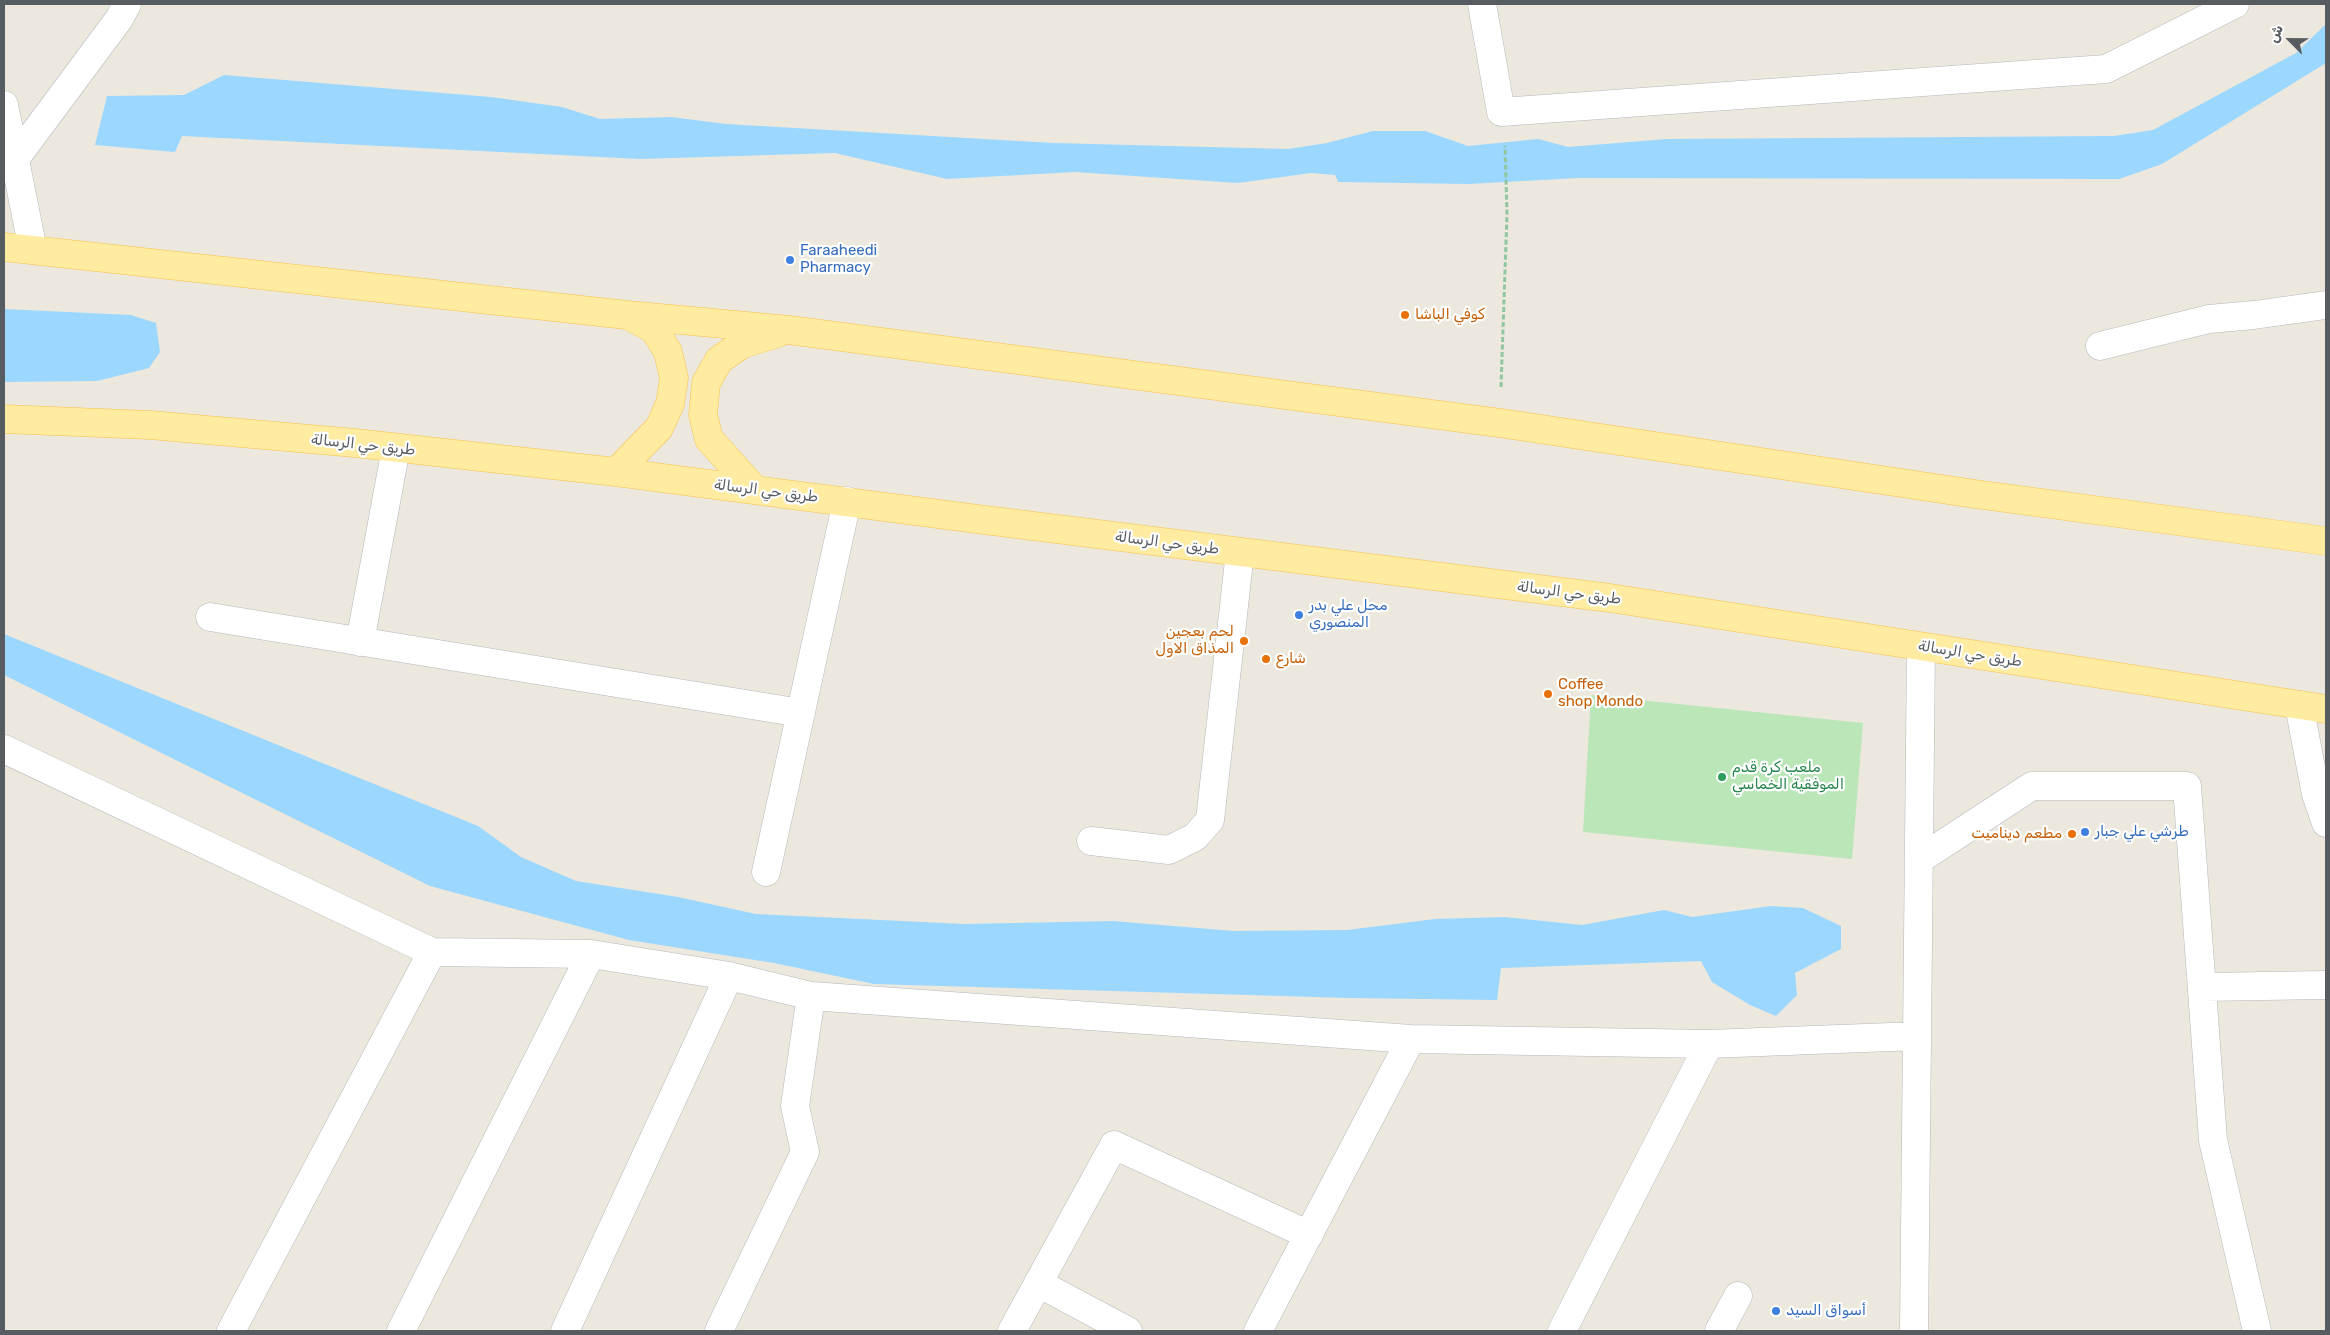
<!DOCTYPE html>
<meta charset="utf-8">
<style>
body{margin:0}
#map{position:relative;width:2330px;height:1335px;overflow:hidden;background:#ece8de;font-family:Rubik,"Noto Sans Arabic",sans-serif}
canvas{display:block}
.frame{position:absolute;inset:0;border:5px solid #575c60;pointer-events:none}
.north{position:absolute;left:2265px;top:15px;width:50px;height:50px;-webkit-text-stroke:4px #fff;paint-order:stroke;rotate:293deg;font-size:14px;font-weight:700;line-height:20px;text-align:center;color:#575c60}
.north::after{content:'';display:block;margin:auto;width:18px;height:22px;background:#575c60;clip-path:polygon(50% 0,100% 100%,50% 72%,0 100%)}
</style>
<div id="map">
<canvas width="2330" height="1335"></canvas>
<div class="frame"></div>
<div class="north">ش</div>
</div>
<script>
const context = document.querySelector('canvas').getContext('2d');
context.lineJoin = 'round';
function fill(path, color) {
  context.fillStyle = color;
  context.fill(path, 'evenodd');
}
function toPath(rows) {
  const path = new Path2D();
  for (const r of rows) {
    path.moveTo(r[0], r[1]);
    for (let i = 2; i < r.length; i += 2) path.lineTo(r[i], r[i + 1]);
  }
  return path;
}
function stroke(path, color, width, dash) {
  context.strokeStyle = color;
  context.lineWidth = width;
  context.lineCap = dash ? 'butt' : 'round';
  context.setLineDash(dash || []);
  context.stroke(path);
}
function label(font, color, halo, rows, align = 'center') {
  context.font = font + ' Rubik,"Noto Sans Arabic",sans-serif';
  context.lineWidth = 4.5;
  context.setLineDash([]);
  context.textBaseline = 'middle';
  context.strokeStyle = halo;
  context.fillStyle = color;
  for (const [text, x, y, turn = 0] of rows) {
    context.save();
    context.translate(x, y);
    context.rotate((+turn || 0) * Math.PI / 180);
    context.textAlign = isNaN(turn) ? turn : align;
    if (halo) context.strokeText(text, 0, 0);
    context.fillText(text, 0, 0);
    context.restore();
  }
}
const green = toPath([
 [1591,695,1863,723,1852,859,1583,832]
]);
const water = toPath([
 [2326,24,2326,63,2162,164,2119,179,1578,178,1469,184,1338,182,1335,175,1311,173,1238,183,1075,172,947,179,835,153,640,159,182,136,175,152,95,145,107,96,184,95,224,75,491,97,562,107,600,119,671,117,726,124,1053,143,1288,149,1327,143,1373,131,1425,131,1468,146,1538,139,1568,147,1667,139,2114,136,2153,130,2296,53],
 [4,309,131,315,156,323,160,352,149,368,97,381,4,382],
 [4,634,478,826,521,857,576,881,678,897,756,914,964,924,1113,921,1234,931,1347,930,1435,919,1504,917,1582,925,1664,910,1692,917,1771,906,1803,908,1841,926,1841,949,1795,973,1797,995,1776,1016,1750,1005,1712,982,1701,961,1501,968,1497,1000,1349,998,874,984,774,963,629,940,430,886,4,675]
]);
const path = toPath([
 [1501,387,1507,214,1505,146]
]);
const minor = toPath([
 [1482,4,1501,112,2106,69,2235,4],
 [4,105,33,250],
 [15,159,119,19,127,4],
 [2100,346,2209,319,2254,315,2326,305],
 [210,617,801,713],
 [360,642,396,448],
 [2299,705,2316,794,2326,823],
 [4,749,432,952,591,954,729,976,811,996,1411,1039,1709,1044,1917,1036],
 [1091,841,1169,850,1195,837,1210,820,1240,552],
 [1920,859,2032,786,2187,786,2213,1140,2257,1331],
 [766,872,847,501],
 [2203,987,2326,985],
 [1038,1283,1128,1331],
 [231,1331,432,952],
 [401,1331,591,954],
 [565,1331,729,976],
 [719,1331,805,1152,795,1106,811,996],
 [1012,1331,1114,1145,1309,1235],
 [1258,1331,1411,1039],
 [1562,1331,1709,1044],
 [1719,1331,1738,1296],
 [1914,1331,1921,647]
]);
const major = toPath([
 [4,247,627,315,789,330,1500,423,1975,494,2326,541],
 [4,419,150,425,355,443,616,472,977,519,1610,598,2326,709],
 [616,472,659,428,670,404,674,378,668,352,654,329,629,316],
 [755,490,709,439,703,415,706,383,719,360,742,344,778,333]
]);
const markers = [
 [790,260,5,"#3f7fe0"],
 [1405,315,5,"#e8710a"],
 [1299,615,5,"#3f7fe0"],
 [1244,641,5,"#e8710a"],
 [1266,659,5,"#e8710a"],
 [1548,694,5,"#e8710a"],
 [1722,777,5,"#2e9e5b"],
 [2085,832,5,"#3f7fe0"],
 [2072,834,5,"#e8710a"],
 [1776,1311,5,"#3f7fe0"]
];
const shopNames = [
 ["Faraaheedi",800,251],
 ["Pharmacy",800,268],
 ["محل علي بدر",1309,606],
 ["المنصوري",1309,623],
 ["طرشي علي جبار",2095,832],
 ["أسواق السيد",1786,1311]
];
const foodNames = [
 ["كوفي الباشا",1415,315],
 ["لحم بعجين",1234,632,"right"],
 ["المذاق الاول",1234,649,"right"],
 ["شارع",1276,659],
 ["Coffee",1558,685],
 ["shop Mondo",1558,702],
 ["مطعم ديناميت",2062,834,"right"]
];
const streetNames = [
 ["طريق حي الرسالة",363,445,6],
 ["طريق حي الرسالة",766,491,7],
 ["طريق حي الرسالة",1167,543,7],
 ["طريق حي الرسالة",1569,593,7],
 ["طريق حي الرسالة",1970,654,9]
];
const leisureNames = [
 ["ملعب كرة قدم",1732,768],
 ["الموفقية الخماسي",1732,785]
];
fill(green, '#bae6b8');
fill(water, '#9bd7ff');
stroke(minor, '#b4b7bc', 29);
stroke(major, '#f8c14b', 29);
stroke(path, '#91c79f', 3, [5, 2.5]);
stroke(minor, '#fff', 28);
stroke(major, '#ffeca0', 28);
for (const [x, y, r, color] of markers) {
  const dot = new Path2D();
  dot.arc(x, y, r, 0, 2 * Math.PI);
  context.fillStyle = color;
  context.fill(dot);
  stroke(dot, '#fff', 2);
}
label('15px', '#366cbe', '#fff', shopNames, 'left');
label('15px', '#c56008', '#fff', foodNames, 'left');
label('15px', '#575c60', '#fff', streetNames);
label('15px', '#27864d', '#fff', leisureNames, 'left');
</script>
